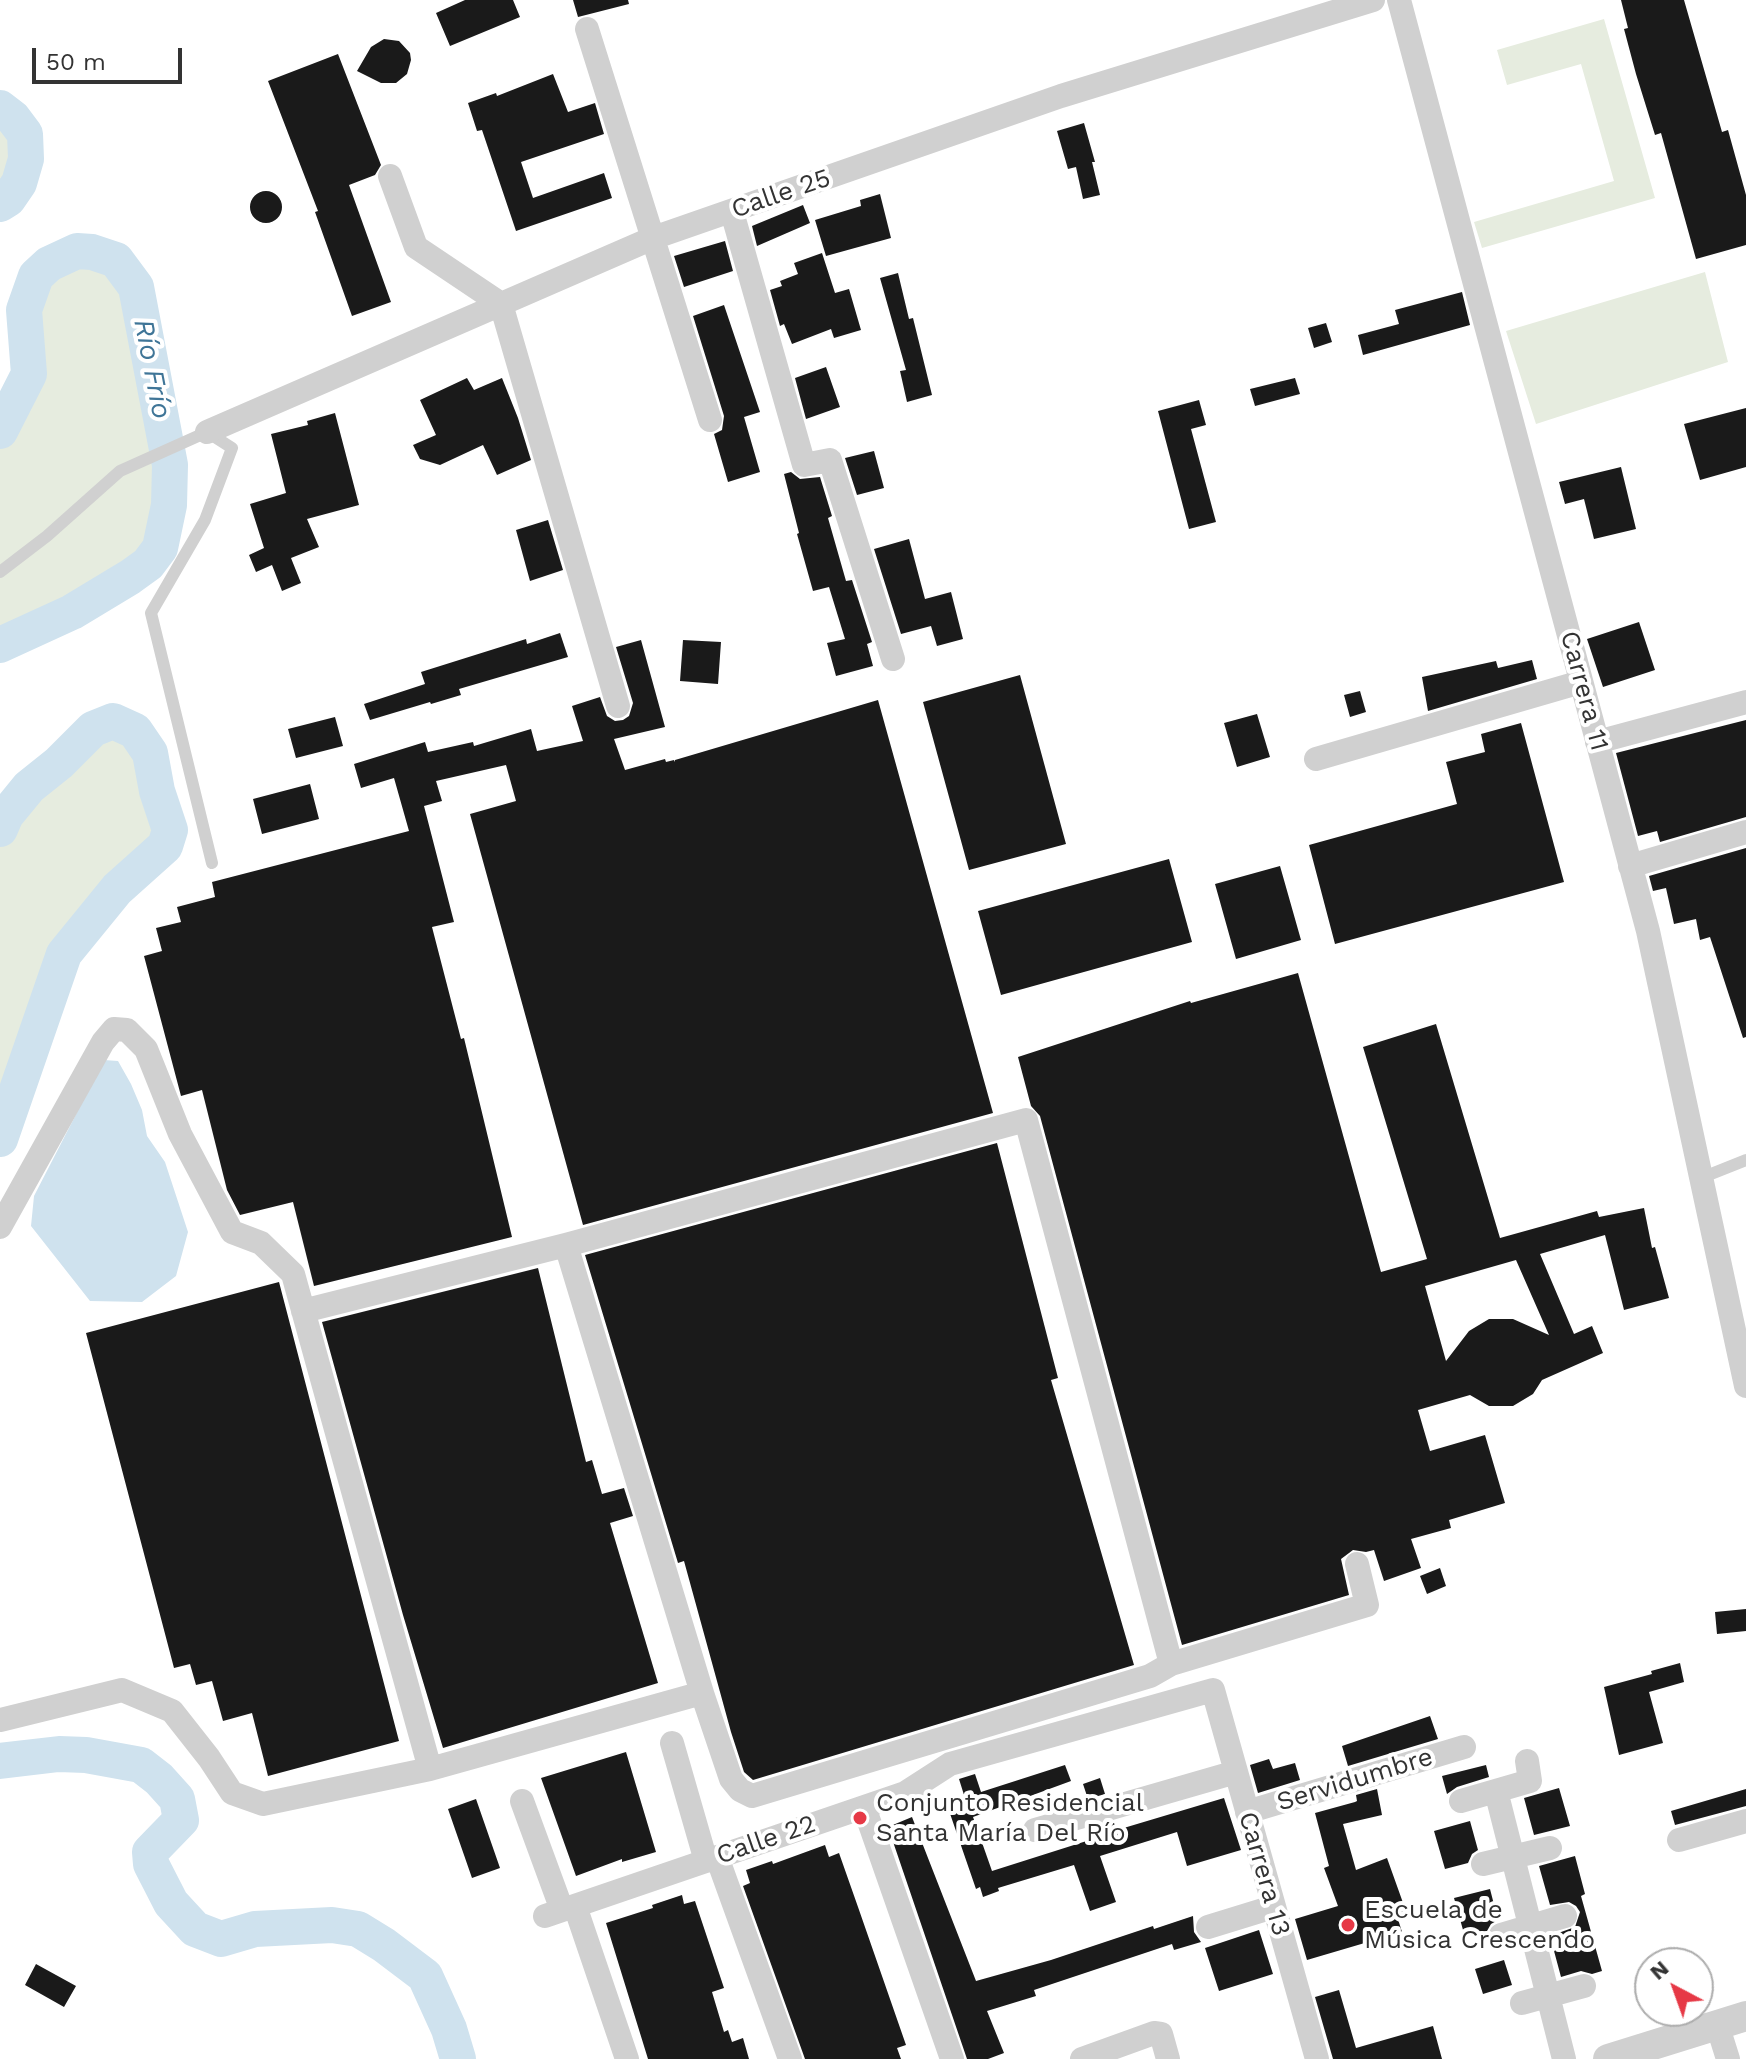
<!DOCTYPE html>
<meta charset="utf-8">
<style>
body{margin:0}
#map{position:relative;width:1746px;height:2059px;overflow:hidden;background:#fff;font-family:"Work Sans",sans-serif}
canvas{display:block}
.north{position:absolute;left:1634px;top:1947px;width:80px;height:80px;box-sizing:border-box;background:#fff;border:2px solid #adadad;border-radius:50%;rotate:319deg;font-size:22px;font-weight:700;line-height:32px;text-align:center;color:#333}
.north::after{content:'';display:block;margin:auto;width:28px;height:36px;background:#e63946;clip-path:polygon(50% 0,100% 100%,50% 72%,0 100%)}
.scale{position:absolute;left:32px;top:48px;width:150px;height:36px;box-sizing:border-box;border:4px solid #333;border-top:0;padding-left:10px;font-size:24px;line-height:28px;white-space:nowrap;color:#333;-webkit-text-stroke:6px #fff;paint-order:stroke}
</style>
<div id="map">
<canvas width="1746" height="2059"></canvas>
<div class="north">N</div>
<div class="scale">50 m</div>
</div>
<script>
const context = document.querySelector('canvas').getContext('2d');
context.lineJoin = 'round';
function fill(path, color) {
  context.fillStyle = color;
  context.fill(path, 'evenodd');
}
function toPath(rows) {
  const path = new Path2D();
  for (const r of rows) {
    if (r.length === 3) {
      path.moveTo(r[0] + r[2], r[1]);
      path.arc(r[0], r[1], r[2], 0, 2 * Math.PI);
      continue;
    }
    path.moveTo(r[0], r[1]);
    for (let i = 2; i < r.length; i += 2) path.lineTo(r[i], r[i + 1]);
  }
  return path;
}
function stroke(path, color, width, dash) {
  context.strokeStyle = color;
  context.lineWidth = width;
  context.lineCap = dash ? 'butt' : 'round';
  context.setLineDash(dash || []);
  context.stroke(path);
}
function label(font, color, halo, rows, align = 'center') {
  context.font = font + ' "Work Sans",sans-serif';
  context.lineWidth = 8;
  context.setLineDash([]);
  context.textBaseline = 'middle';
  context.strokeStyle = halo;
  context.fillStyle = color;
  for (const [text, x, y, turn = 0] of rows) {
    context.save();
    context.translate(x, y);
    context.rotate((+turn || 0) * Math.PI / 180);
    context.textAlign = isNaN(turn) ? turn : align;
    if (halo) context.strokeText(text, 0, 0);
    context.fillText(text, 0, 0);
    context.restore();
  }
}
const green = toPath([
 [1604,19,1655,198,1482,248,1474,222,1614,181,1581,64,1507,85,1497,50],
 [0,108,13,118,25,134,26,159,19,183,8,199,0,204],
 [77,251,92,252,116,260,136,287,170,465,169,505,160,548,148,564,72,612,0,645,0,431,29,374,24,310,36,276,49,264],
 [1705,272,1728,362,1536,424,1506,331],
 [113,721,135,731,150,753,157,791,170,830,165,846,117,889,64,954,0,1139,0,829,6,815,29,787,59,763,92,729]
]);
const water = toPath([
 [104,1060,118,1061,131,1084,142,1110,147,1136,165,1162,188,1232,176,1276,142,1302,90,1301,31,1226,34,1196]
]);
const river = toPath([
 [0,108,13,118,25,134,26,159,19,183,8,199,0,204],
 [0,431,29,374,24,310,36,276,49,264,77,251,92,252,116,260,136,287,170,465,169,505,160,548,148,564,130,577,72,612,0,645],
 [0,829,6,815,29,787,59,763,93,729,113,721,135,731,150,753,157,791,170,830,165,846,117,889,64,954,0,1139],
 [0,1761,59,1754,86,1755,141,1765,159,1779,177,1799,181,1820,150,1852,151,1864,171,1903,195,1929,221,1939,255,1929,332,1925,358,1929,384,1945,425,1976,449,2029,458,2059]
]);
const building = toPath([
 [465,0,513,0,520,17,450,46,436,13],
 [573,0,628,0,629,4,578,17],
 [1621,0,1684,0,1722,132,1728,130,1746,195,1746,245,1696,259,1661,133,1655,135,1636,74,1624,29,1628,28],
 [384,39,399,41,410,53,411,60,407,74,396,83,381,83,357,71,371,47],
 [338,54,381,165,375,175,349,185,391,302,352,316,315,212,318,211,268,81],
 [553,74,568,112,595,103,604,134,521,162,533,198,604,173,612,198,516,231,482,130,477,131,468,103,496,93,497,96],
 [1084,123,1095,162,1092,162,1100,195,1083,199,1076,167,1068,169,1057,131],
 [266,207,16],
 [880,194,891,238,826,256,815,220,861,206,860,200],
 [803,205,810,223,757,246,752,226],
 [725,241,733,271,684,287,674,256],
 [822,253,835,293,849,289,861,330,834,338,831,329,792,344,784,324,780,326,770,290,782,286,780,281,798,274,794,263],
 [898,273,909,319,913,318,932,395,907,402,900,371,906,370,880,278],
 [1462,292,1470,325,1363,355,1358,335,1399,324,1395,310],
 [724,305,760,412,744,417,760,472,728,482,714,434,722,430,724,416,693,316],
 [1326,323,1332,342,1314,348,1308,328],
 [826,367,840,407,806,419,795,378],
 [467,378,474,390,502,378,518,418,531,460,497,475,483,445,440,465,420,459,413,445,436,435,420,400],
 [1295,378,1300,394,1255,406,1250,389],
 [1199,400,1206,425,1191,429,1216,522,1189,529,1158,411],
 [1746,408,1746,467,1700,480,1684,424],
 [335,413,359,505,307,519,319,547,291,558,301,583,282,591,272,565,256,572,249,555,264,548,250,504,286,493,271,434,308,425,307,421],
 [874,451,884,488,857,495,845,458],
 [1621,467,1636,529,1594,539,1584,499,1565,504,1559,482],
 [791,472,800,479,820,477,832,516,828,518,846,581,852,580,872,642,867,644,873,666,836,676,827,643,845,639,829,587,813,591,797,534,799,533,784,474],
 [548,520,563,570,530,581,516,530],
 [909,539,925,599,951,592,963,639,937,646,931,626,901,634,874,549],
 [1639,622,1655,670,1603,687,1587,639],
 [560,633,568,657,459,689,461,695,431,704,430,702,370,720,364,704,425,684,421,672,526,639,527,644],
 [641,640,665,727,614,739,625,770,665,759,666,762,674,760,675,762,675,760,878,700,993,1113,583,1225,470,814,516,801,506,765,436,781,442,801,424,806,454,922,432,927,461,1039,464,1038,512,1237,314,1286,293,1202,240,1215,227,1190,202,1090,181,1096,144,956,162,951,156,928,181,922,177,907,215,897,212,882,409,831,394,778,361,788,354,764,425,742,428,752,473,742,474,746,531,729,537,751,583,741,572,706,600,697,607,716,615,721,623,720,629,716,633,703,616,647],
 [683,640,721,642,718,684,680,681],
 [1532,660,1537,679,1428,711,1422,677,1496,661,1498,668],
 [1020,675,1066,844,969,870,923,702],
 [1360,691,1366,712,1350,717,1344,695],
 [1257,714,1270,757,1237,767,1224,723],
 [335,717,343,746,296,758,288,729],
 [1746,720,1746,817,1660,842,1657,831,1638,836,1616,753],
 [1521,723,1564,882,1335,944,1309,845,1457,804,1446,762,1485,752,1481,734],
 [310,784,319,819,262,834,253,799],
 [1746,848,1746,1037,1743,1038,1710,937,1700,940,1696,919,1674,924,1666,888,1653,891,1649,876],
 [1169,859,1192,942,1001,995,978,911],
 [1280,866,1301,940,1236,959,1215,884],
 [1298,973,1381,1272,1427,1259,1363,1047,1436,1024,1500,1238,1597,1211,1599,1217,1644,1208,1652,1248,1655,1247,1669,1298,1624,1310,1605,1235,1540,1254,1574,1334,1592,1326,1603,1353,1542,1380,1533,1394,1513,1406,1489,1406,1470,1395,1418,1410,1430,1451,1485,1435,1505,1503,1449,1520,1451,1528,1411,1539,1421,1568,1384,1581,1374,1550,1366,1552,1353,1550,1341,1559,1349,1595,1182,1645,1040,1116,1031,1106,1018,1057,1190,1001,1191,1003],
 [1516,1260,1549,1335,1513,1319,1489,1319,1469,1331,1446,1361,1425,1286],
 [997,1143,1058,1378,1051,1380,1134,1665,753,1780,744,1772,731,1732,684,1561,678,1563,585,1255],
 [538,1268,586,1462,592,1460,602,1494,624,1488,633,1516,610,1523,658,1683,443,1748,403,1615,322,1322],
 [279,1282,399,1741,268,1776,252,1713,223,1721,212,1681,196,1685,190,1664,174,1668,86,1333],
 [1440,1568,1446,1586,1427,1594,1420,1576],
 [1746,1609,1746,1631,1717,1634,1715,1612],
 [1680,1663,1684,1682,1649,1692,1663,1743,1619,1755,1604,1687,1652,1674,1651,1671],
 [1430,1716,1438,1739,1348,1766,1342,1746],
 [626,1752,656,1852,622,1862,622,1859,576,1876,541,1778],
 [1269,1759,1273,1769,1295,1763,1300,1780,1258,1793,1250,1765],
 [1065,1765,1071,1781,973,1817,992,1871,1096,1838,1099,1836,1097,1828,1114,1823,1117,1830,1224,1798,1241,1850,1187,1866,1177,1832,1100,1856,1116,1902,1090,1911,1074,1865,998,1888,999,1891,983,1897,980,1887,976,1889,946,1802,964,1795,959,1779,975,1774,981,1792],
 [1486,1765,1489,1777,1457,1787,1447,1794,1442,1776],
 [1100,1778,1105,1794,1088,1799,1083,1784],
 [1559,1788,1570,1826,1534,1835,1524,1798],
 [1377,1789,1382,1815,1343,1824,1356,1870,1387,1858,1407,1914,1397,1916,1402,1932,1307,1960,1295,1919,1338,1906,1324,1868,1329,1866,1315,1813,1355,1802,1357,1801,1356,1795],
 [1746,1789,1746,1806,1675,1825,1671,1811],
 [476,1799,500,1868,472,1878,448,1809],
 [912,1817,976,1981,1051,1960,1153,1926,1154,1929,1193,1916,1194,1932,1201,1942,1174,1950,1172,1944,1034,1990,1036,1996,987,2011,1004,2053,988,2059,967,2059,888,1827],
 [1470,1821,1478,1850,1472,1854,1468,1863,1445,1869,1434,1831],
 [825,1845,829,1857,839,1853,858,1907,906,2045,897,2048,901,2059,805,2059,743,1886,750,1883,746,1870,772,1861,773,1864],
 [1575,1856,1585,1894,1581,1896,1602,1971,1592,1974,1581,1971,1561,1977,1550,1936,1575,1927,1580,1912,1576,1906,1569,1902,1550,1905,1539,1866],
 [1490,1889,1498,1920,1491,1924,1487,1931,1465,1937,1454,1898],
 [682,1895,684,1904,695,1901,724,1988,712,1992,724,2032,728,2030,732,2042,743,2038,749,2059,648,2059,606,1923,653,1908,652,1905],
 [1259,1930,1273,1974,1219,1991,1205,1948],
 [1504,1960,1512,1985,1483,1994,1475,1969],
 [36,1964,76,1986,64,2007,25,1985],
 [1339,1990,1356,2048,1433,2026,1442,2059,1333,2059,1315,1997]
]);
const service = toPath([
 [0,572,47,536,120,471,207,432,232,448,205,520,151,613,212,863],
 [1701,1178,1746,1160]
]);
const minor = toPath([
 [1399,0,1648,931,1746,1386],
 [587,29,710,420],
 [390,176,416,247,501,304,618,706],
 [732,212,804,465,830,460,893,659],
 [207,432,653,238,1061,96,1373,0],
 [1597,742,1746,702],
 [1316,759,1581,682],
 [1630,866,1746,832],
 [0,1227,103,1042,114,1029,127,1030,146,1049,180,1134,232,1232,261,1243,293,1274,430,1769],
 [566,1245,702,1693],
 [303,1311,566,1245,1026,1120,1171,1664],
 [0,1720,122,1690,172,1711,209,1758,232,1793,263,1804,430,1769,702,1693,731,1779,740,1790,752,1796,1150,1676,1171,1664,1367,1605,1357,1564],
 [672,1743,706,1861],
 [1496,1791,1564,2059],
 [522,1801,562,1910],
 [1461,1801,1530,1781,1527,1761],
 [864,1807,952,2059],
 [1247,1812,1464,1747],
 [1035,1830,1236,1772],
 [1679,1840,1746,1821],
 [717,1857,790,2059],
 [1483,1864,1550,1848],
 [575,1906,627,2059],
 [545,1916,905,1793,950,1764,1213,1690,1317,2059],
 [1208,1927,1273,1907],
 [1501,1935,1565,1916],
 [1522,2003,1584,1986],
 [1717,2024,1728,2059],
 [1082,2059,1154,2033,1161,2034,1168,2059]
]);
const tertiary = toPath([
 [1608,2059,1746,2016]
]);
const markers = [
 [860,1818,8,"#e63946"],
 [1348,1925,8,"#e63946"]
];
const streetNames = [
 ["Calle 25",781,194,-19],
 ["Carrera 11",1584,691,75],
 ["Servidumbre",1355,1780,-17],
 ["Calle 22",766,1840,-19],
 ["Carrera 13",1264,1874,74]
];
const poiNames = [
 ["Conjunto Residencial",876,1803],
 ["Santa María Del Río",876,1833],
 ["Escuela de",1364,1910],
 ["Música Crescendo",1364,1940]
];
const waterNames = [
 ["Río Frío",152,369,79]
];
fill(green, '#e6ecdf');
fill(water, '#cfe2ee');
stroke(river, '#cfe2ee', 36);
fill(building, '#1a1a1a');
stroke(service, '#d0d0d0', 12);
stroke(minor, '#d0d0d0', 24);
stroke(tertiary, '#d0d0d0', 30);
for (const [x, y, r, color] of markers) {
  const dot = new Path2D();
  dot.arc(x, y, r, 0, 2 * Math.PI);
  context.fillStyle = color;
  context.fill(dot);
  stroke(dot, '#fff', 3);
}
label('26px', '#333', '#fff', streetNames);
label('26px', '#333', '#fff', poiNames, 'left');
label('italic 28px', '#3f7597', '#fff', waterNames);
</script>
